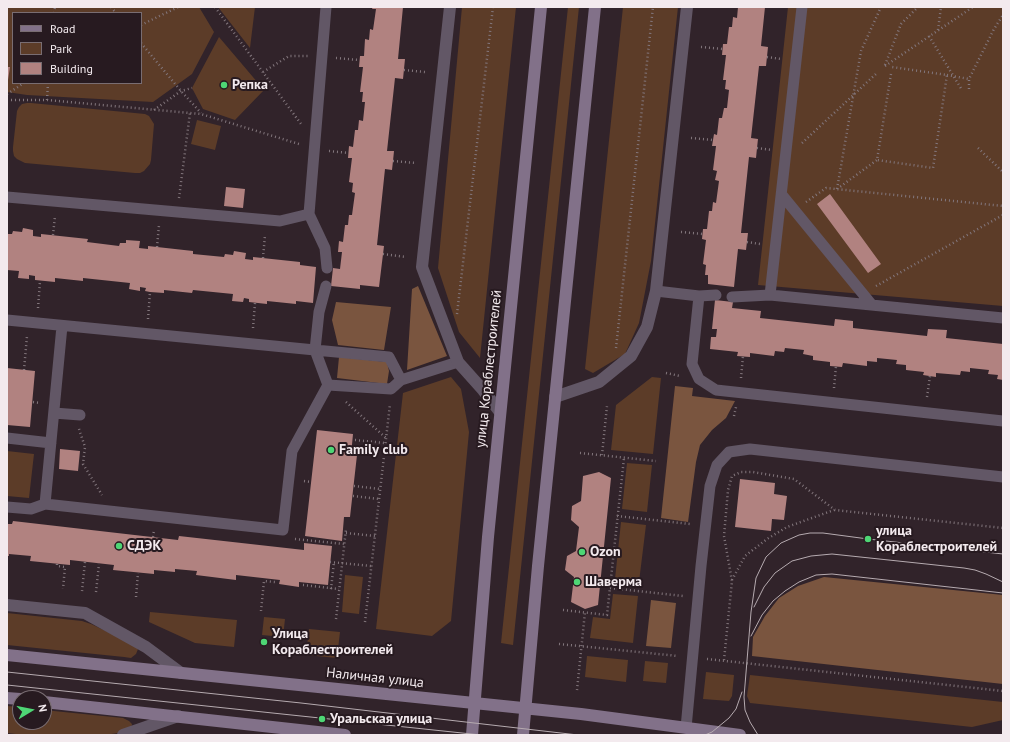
<!DOCTYPE html>
<meta charset="utf-8">
<style>
body{margin:0}
#map{position:relative;width:1010px;height:742px;overflow:hidden;background:#31232a;font-family:"PT Sans",sans-serif}
canvas{display:block}
.frame{position:absolute;inset:0;border:8px solid #f3eaee;pointer-events:none}
.legend{position:absolute;left:12px;top:12px;width:130px;height:72px;box-sizing:border-box;background:#271a20;border:1px solid #796d72;margin:0;padding:5px 7px;list-style:none;font-size:12px;color:#f3eaee}
.legend li{display:flex;align-items:center;gap:8px;height:20px}
.legend b{width:20px;border:1px solid #796d72}
.north{position:absolute;left:12px;top:690px;width:40px;height:40px;box-sizing:border-box;background:#271a20;border:1px solid #796d72;border-radius:50%;rotate:80deg;font-size:11px;font-weight:700;line-height:16px;text-align:center;color:#f3eaee}
.north::after{content:'';display:block;margin:auto;width:14px;height:18px;background:#4ed675;clip-path:polygon(50% 0,100% 100%,50% 72%,0 100%)}
</style>
<div id="map">
<canvas width="1010" height="742"></canvas>
<div class="frame"></div>
<ul class="legend">
<li><b style="height:5px;background:#827189"></b>Road</li>
<li><b style="height:11px;background:#5c3c28"></b>Park</li>
<li><b style="height:11px;background:#b18280"></b>Building</li>
</ul>
<div class="north">N</div>
</div>
<script>
const context = document.querySelector('canvas').getContext('2d');
context.lineJoin = 'round';
function fill(path, color) {
  context.fillStyle = color;
  context.fill(path, 'evenodd');
}
function toPath(rows) {
  const path = new Path2D();
  for (const r of rows) {
    path.moveTo(r[0], r[1]);
    for (let i = 2; i < r.length; i += 2) path.lineTo(r[i], r[i + 1]);
  }
  return path;
}
function stroke(path, color, width, dash) {
  context.strokeStyle = color;
  context.lineWidth = width;
  context.lineCap = dash ? 'butt' : 'round';
  context.setLineDash(dash || []);
  context.stroke(path);
}
function label(font, color, halo, rows, align = 'center') {
  context.font = font + ' "PT Sans",sans-serif';
  context.lineWidth = 4;
  context.setLineDash([]);
  context.textBaseline = 'middle';
  context.strokeStyle = halo;
  context.fillStyle = color;
  for (const [text, x, y, turn = 0] of rows) {
    context.save();
    context.translate(x, y);
    context.rotate((+turn || 0) * Math.PI / 180);
    context.textAlign = isNaN(turn) ? turn : align;
    if (halo) context.strokeText(text, 0, 0);
    context.fillText(text, 0, 0);
    context.restore();
  }
}
const green = toPath([
 [7,7,199,7,214,32,192,74,153,102,27,95,7,92],
 [13,13,141,13,141,83,13,83],
 [218,7,255,7,250,48],
 [462,7,516,7,480,358,459,332,438,268],
 [568,7,579,7,513,645,501,643],
 [623,7,678,7,651,261,639,323,625,354,593,373,585,369],
 [788,7,1003,7,1003,306,758,285],
 [219,37,264,90,235,120,203,109,192,88],
 [27,103,31,103,145,114,149,116,154,124,151,160,150,164,144,171,140,173,135,173,25,163,17,159,14,156,13,151,13,147,17,111,19,107,22,104],
 [197,120,221,126,215,150,191,144],
 [451,377,461,389,469,432,451,621,432,636,376,629,403,393],
 [652,377,661,378,653,454,611,450,616,405],
 [7,451,34,454,29,498,7,496],
 [627,463,652,465,647,512,622,509],
 [621,522,646,525,639,582,615,579],
 [345,575,363,577,359,614,342,612],
 [613,594,638,596,633,643,590,638,593,617,610,619],
 [150,612,237,620,234,647,195,643,149,622],
 [7,613,82,621,91,624,135,645,138,649,136,654,131,658,124,657,7,645],
 [264,617,285,619,283,637,262,635],
 [309,629,340,632,337,658,306,655],
 [587,656,628,660,626,682,585,677],
 [645,661,668,663,666,683,643,681],
 [706,672,734,675,732,696,729,701,703,699],
 [750,675,1003,702,1003,720,972,727,750,703,747,696],
 [7,706,20,707,20,722,44,722,44,710,123,718,129,721,132,724,131,729,126,732,104,735,24,735,7,733]
]);
const forest = toPath([
 [418,286,447,356,407,370,412,289],
 [336,302,391,307,384,350,338,345,332,320],
 [339,357,387,362,389,371,387,384,337,378],
 [675,386,693,388,692,396,735,401,726,418,712,430,700,445,696,462,688,522,661,518],
 [824,577,1003,595,1003,684,752,656,753,637,765,616,779,598,798,586],
 [651,600,676,603,671,648,646,646]
]);
const building = toPath([
 [373,7,403,7,398,59,405,59,403,79,395,78,387,151,394,151,393,161,392,170,385,169,377,245,384,246,379,287,360,285,360,289,331,286,333,268,340,269,342,252,338,252,339,241,343,242,345,225,348,225,349,215,352,215,355,193,352,192,353,183,349,182,352,158,348,158,349,146,353,147,355,130,358,130,359,120,363,121,365,102,362,102,363,92,360,92,363,67,359,67,360,56,364,56,365,39,369,40,370,29,373,30,376,9,372,9],
 [738,7,765,7,761,46,768,47,766,66,759,66,751,138,758,139,757,148,756,158,749,157,741,233,748,233,746,250,738,249,734,287,708,284,708,275,705,275,706,265,703,264,706,240,702,239,703,229,707,229,709,211,712,211,713,202,716,203,719,181,715,180,717,171,713,170,716,146,712,146,714,134,717,135,719,118,722,118,724,108,727,108,729,90,725,89,726,80,723,80,726,55,722,55,723,44,727,44,729,27,732,27,733,17,737,18],
 [7,67,10,67,8,80,7,80],
 [226,187,245,189,243,208,224,206],
 [830,194,881,264,868,273,817,204],
 [23,228,33,230,33,236,41,237,41,234,88,239,87,242,119,246,120,243,126,243,126,240,140,241,139,248,148,249,148,246,193,251,193,254,224,257,225,254,233,255,234,251,246,253,245,259,253,260,253,257,300,262,300,265,316,267,313,303,296,301,296,304,267,301,267,304,249,302,249,299,244,298,243,302,232,301,233,294,193,290,192,293,164,290,164,293,150,292,145,291,146,288,140,287,140,291,129,289,130,283,83,278,83,281,55,278,55,282,35,280,35,276,29,275,29,279,18,278,19,271,7,270,7,234,12,234,13,231,22,232],
 [715,300,733,302,732,308,761,311,760,318,834,326,835,319,853,321,853,328,927,336,928,329,947,330,946,338,1003,344,1003,380,997,379,998,375,988,374,989,370,970,368,970,372,961,371,960,375,936,373,936,377,923,375,924,372,906,370,906,365,896,364,897,360,877,358,877,362,867,361,867,366,843,363,842,367,830,366,830,362,813,360,813,356,803,354,804,350,785,348,784,352,775,351,774,356,750,353,750,357,737,356,738,352,710,349,711,337,716,337,717,329,712,329],
 [7,368,35,371,30,427,7,425],
 [317,430,353,434,351,455,357,455,350,517,344,517,342,541,305,536],
 [60,449,80,451,78,471,59,469],
 [599,472,611,478,598,605,585,609,571,602,574,577,565,570,567,556,576,551,579,527,571,520,572,506,581,501,583,476],
 [740,479,775,483,774,494,787,496,784,520,772,519,771,531,735,527],
 [13,521,178,540,179,536,304,550,304,543,332,546,328,585,299,582,299,587,279,584,280,580,236,575,236,580,196,575,197,571,175,569,175,572,154,570,154,574,113,570,114,565,70,560,70,565,30,561,31,556,9,554,9,556,7,556,7,524,12,524]
]);
const path = toPath([
 [111,7,116,13],
 [215,7,301,124],
 [54,13,55,7],
 [141,25,178,7],
 [938,30,941,7],
 [929,36,962,90],
 [141,43,181,91,201,113],
 [701,47,723,49],
 [767,57,781,59],
 [336,58,359,60],
 [885,65,901,24,918,7],
 [885,66,973,7],
 [404,70,425,72],
 [263,72,289,56,308,56],
 [891,74,877,160,933,168,947,75,892,67],
 [947,75,969,79],
 [969,89,969,79,994,29,1003,15],
 [7,94,24,83],
 [7,100,47,100,201,114,299,144],
 [47,100,48,83],
 [154,110,181,91,192,88],
 [691,138,713,140],
 [802,143,878,72],
 [757,148,772,150],
 [978,148,1003,172],
 [329,151,349,153],
 [393,161,416,163],
 [837,189,861,51,881,7],
 [837,189,877,160],
 [179,198,190,113],
 [806,202,826,188,1003,206],
 [681,232,703,234],
 [53,235,55,216],
 [747,242,760,244],
 [157,247,159,225],
 [383,254,406,257],
 [263,258,265,235],
 [876,286,1003,215],
 [38,308,40,281],
 [457,314,493,7],
 [148,319,150,292],
 [253,328,255,303],
 [616,348,653,7],
 [24,370,27,336],
 [666,373,680,376],
 [741,378,743,356],
 [834,388,836,366],
 [927,397,930,376],
 [33,402,40,403],
 [346,402,386,438],
 [734,416,736,407],
 [79,429,85,447,83,464,102,495],
 [355,440,385,443],
 [580,453,656,461],
 [602,455,607,406],
 [304,481,311,482],
 [354,486,380,489],
 [353,496,379,499],
 [617,516,690,524],
 [346,533,375,536],
 [153,537,154,530],
 [295,539,344,544],
 [330,562,371,566],
 [57,564,57,566,65,567,63,589],
 [732,580,745,556,767,539,787,527,834,510],
 [303,585,339,589],
 [610,588,683,596],
 [331,589,334,562],
 [82,591,85,562],
 [96,592,99,564],
 [136,597,138,573],
 [563,610,607,615,624,458],
 [261,611,264,581,275,582],
 [336,619,346,529],
 [365,622,390,404],
 [559,644,678,656],
 [707,659,1003,691],
 [724,660,732,581,724,536,728,490,732,476,741,472,753,472,794,479,835,510,1003,528],
 [577,690,585,612]
]);
const lane = toPath([
 [782,195,872,305],
 [7,197,280,221,309,214,326,7],
 [309,214,325,248,327,268],
 [326,286,319,312,315,350,328,385],
 [656,291,699,296,716,295],
 [770,295,802,7],
 [699,296,692,364,699,379,716,390,1003,421],
 [732,297,770,295,1003,318],
 [7,320,315,350,389,357,401,380],
 [54,413,80,415],
 [7,438,51,443],
 [45,504,62,326],
 [7,507,31,509,45,504,283,530,292,451,328,385,391,389,401,380,458,362],
 [686,728,701,566,710,486,717,465,729,452,750,449,1003,477]
]);
const street = toPath([
 [450,7,422,267,458,362,483,390,500,412],
 [555,397,599,382,631,356,647,327,656,291,687,7],
 [7,605,85,613,146,647,181,673],
 [123,735,178,716]
]);
const secondary = toPath([
 [7,655,581,714,740,735],
 [7,698,20,699],
 [44,702,345,735],
 [472,735,488,537,541,7],
 [523,735,538,566,595,7]
]);
const tram = toPath([
 [754,607,764,587,775,573,792,561,811,556,832,554,964,568,975,570,986,574,1003,582],
 [751,636,762,615,773,601,785,591,799,582,816,575,832,574,1003,593],
 [7,672,301,703,578,735],
 [7,685,481,735],
 [705,735,712,732,729,718,736,709,742,692],
 [758,735,750,722,745,710,744,697,751,612,756,578,766,557,781,543,799,535,810,533,823,533,868,539,1003,554]
]);
const markers = [
 [224,85,4,"#4ed675"],
 [331,450,4,"#4ed675"],
 [868,539,4,"#4ed675"],
 [119,546,4,"#4ed675"],
 [582,552,4,"#4ed675"],
 [577,582,4,"#4ed675"],
 [264,642,4,"#4ed675"],
 [322,719,4,"#4ed675"]
];
const poiNames = [
 ["Репка",232,85],
 ["Family club",339,450],
 ["улица",876,531],
 ["Кораблестроителей",876,547],
 ["СДЭК",127,546],
 ["Ozon",590,552],
 ["Шаверма",585,582],
 ["Улица",272,634],
 ["Кораблестроителей",272,650],
 ["Уральская улица",330,719]
];
const streetNames = [
 ["улица Кораблестроителей",489,369,-84],
 ["Наличная улица",375,678,6]
];
fill(green, '#5c3c28');
fill(forest, '#7a553f');
fill(building, '#b18280');
stroke(path, '#83777d', 2.5, [1, 3]);
stroke(lane, '#625766', 11);
stroke(street, '#625766', 12);
stroke(secondary, '#827189', 12);
stroke(tram, '#b6abb0', 1);
for (const [x, y, r, color] of markers) {
  const dot = new Path2D();
  dot.arc(x, y, r, 0, 2 * Math.PI);
  context.fillStyle = color;
  context.fill(dot);
  stroke(dot, '#271a20', 1.5);
}
label('bold 14px', '#f3eaee', '#271a20', poiNames, 'left');
label('14px', '#f3eaee', '#271a20', streetNames);
</script>
